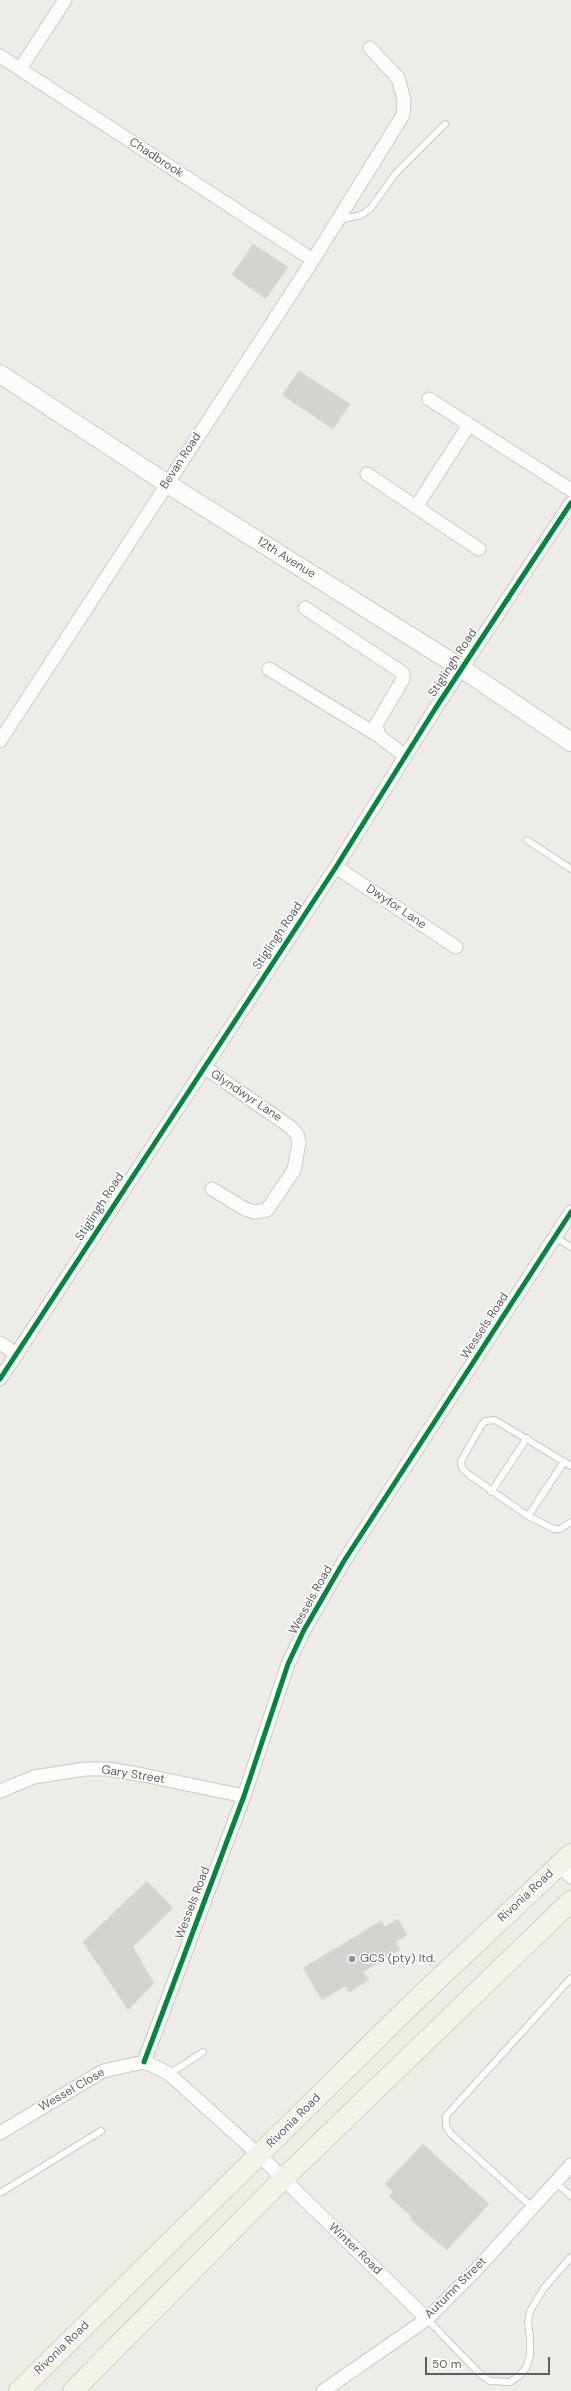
<!DOCTYPE html>
<style>
body{margin:0}
#map{position:relative;width:571px;height:2391px;overflow:hidden;background:#edece7;font-family:"DM Sans",sans-serif}
canvas{display:block}
.scale{position:absolute;left:425px;top:2357px;width:125px;height:18px;box-sizing:border-box;border:2px solid #5d5f66;border-top:0;padding-left:5px;font-size:12px;line-height:14px;white-space:nowrap;color:#5d5f66;-webkit-text-stroke:3px #fff;paint-order:stroke}
</style>
<div id="map">
<canvas width="571" height="2391"></canvas>
<div class="scale">50 m</div>
</div>
<script>
const context = document.querySelector('canvas').getContext('2d');
context.lineJoin = 'round';
function fill(path, color) {
  context.fillStyle = color;
  context.fill(path, 'evenodd');
}
function toPath(rows) {
  const path = new Path2D();
  for (const r of rows) {
    path.moveTo(r[0], r[1]);
    for (let i = 2; i < r.length; i += 2) path.lineTo(r[i], r[i + 1]);
  }
  return path;
}
function stroke(path, color, width, dash) {
  context.strokeStyle = color;
  context.lineWidth = width;
  context.lineCap = dash ? 'butt' : 'round';
  context.setLineDash(dash || []);
  context.stroke(path);
}
function label(font, color, halo, rows, align = 'center') {
  context.font = font + ' "DM Sans",sans-serif';
  context.lineWidth = 3;
  context.setLineDash([]);
  context.textBaseline = 'middle';
  context.strokeStyle = halo;
  context.fillStyle = color;
  for (const [text, x, y, turn = 0] of rows) {
    context.save();
    context.translate(x, y);
    context.rotate((+turn || 0) * Math.PI / 180);
    context.textAlign = isNaN(turn) ? turn : align;
    if (halo) context.strokeText(text, 0, 0);
    context.fillText(text, 0, 0);
    context.restore();
  }
}
const building = toPath([
 [253,244,288,267,266,299,232,275,253,244],
 [299,371,350,404,333,429,282,395,299,371],
 [147,1881,173,1908,133,1947,154,1983,128,2010,83,1942,147,1881],
 [398,1919,407,1935,396,1942,400,1950,363,1972,369,1980,349,1992,345,1986,322,2000,303,1968,381,1921,385,1927,398,1919],
 [423,2144,489,2204,447,2250,410,2219,412,2217,389,2196,393,2192,385,2184,423,2144]
]);
const service = toPath([
 [339,220,361,215,370,209,396,173,445,124],
 [527,840,571,869],
 [555,1237,571,1247],
 [571,1466,495,1420,485,1421,481,1426,461,1461,462,1468,468,1474,528,1516,554,1529,560,1529,571,1522],
 [491,1492,527,1438],
 [528,1516,564,1462],
 [169,2074,203,2052],
 [555,2182,571,2196],
 [0,2193,101,2131],
 [532,2207,450,2133,446,2126,446,2116,571,1978],
 [427,2319,480,2374,490,2381,510,2382,519,2376,526,2368,530,2356,530,2337,528,2322,530,2311,544,2288,571,2257]
]);
const minor = toPath([
 [0,56,313,260],
 [20,69,65,0],
 [429,399,571,490],
 [367,474,416,507,469,425],
 [416,507,479,549],
 [305,608,403,673,403,679,376,725,379,736,405,756],
 [269,669,379,736],
 [0,741,313,260,403,115,404,99,398,78,370,48],
 [336,867,456,947],
 [204,1067,289,1126,297,1134,299,1143,294,1170,267,1210,255,1212,245,1209,212,1189],
 [0,1343,17,1354],
 [0,1379,336,867,435,709,571,503],
 [0,1791,34,1777,85,1769,109,1769,143,1775,244,1796],
 [559,1865,571,1877],
 [144,2062,244,1796,288,1664,304,1630,344,1561,571,1212],
 [0,2133,103,2071,144,2062,160,2069,169,2074,259,2155,427,2319],
 [323,2391,427,2319,476,2270,571,2165]
]);
const secondary = toPath([
 [0,374,166,483,461,668,571,742]
]);
const primary = toPath([
 [19,2391,415,2001,571,1854],
 [73,2391,283,2179,571,1901]
]);
const cycleway = toPath([
 [0,1379,336,867,435,709,571,503],
 [144,2062,244,1796,288,1664,304,1630,344,1561,571,1212]
]);
const markers = [
 [352,1959,4,"#8f9093"]
];
const streetNames = [
 ["Chadbrook",156,158,33],
 ["Bevan Road",181,461,-57],
 ["12th Avenue",286,558,32],
 ["Stiglingh Road",453,663,-57],
 ["Dwyfor Lane",396,907,34],
 ["Stiglingh Road",278,936,-56],
 ["Glyndwyr Lane",246,1096,34],
 ["Stiglingh Road",100,1207,-57],
 ["Wessels Road",485,1326,-57],
 ["Wessels Road",311,1600,-61],
 ["Gary Street",133,1775,9],
 ["Rivonia Road",526,1896,-43],
 ["Wessels Road",193,1903,-69],
 ["Wessel Close",72,2090,-30],
 ["Rivonia Road",294,2121,-45],
 ["Winter Road",355,2249,44],
 ["Autumn Street",456,2288,-45],
 ["Rivonia Road",62,2348,-44]
];
const poiNames = [
 ["GCS (pty) ltd.",360,1959]
];
fill(building, '#d3d3d0');
stroke(building, '#dcdbd6', 1);
stroke(service, '#cac9c9', 8);
stroke(minor, '#cac9c9', 15);
stroke(secondary, '#c9c9c8', 20);
stroke(primary, '#d5d0b5', 22);
stroke(service, '#fcfcfb', 6);
stroke(minor, '#fcfcfb', 13);
stroke(secondary, '#fcfcfb', 18);
stroke(primary, '#f3f3e8', 20);
stroke(cycleway, '#00873e', 5);
for (const [x, y, r, color] of markers) {
  const dot = new Path2D();
  dot.arc(x, y, r, 0, 2 * Math.PI);
  context.fillStyle = color;
  context.fill(dot);
  stroke(dot, '#fff', 1.5);
}
label('12px', '#5d5f66', '#fff', streetNames);
label('12px', '#5d5f66', '#fff', poiNames, 'left');
</script>
